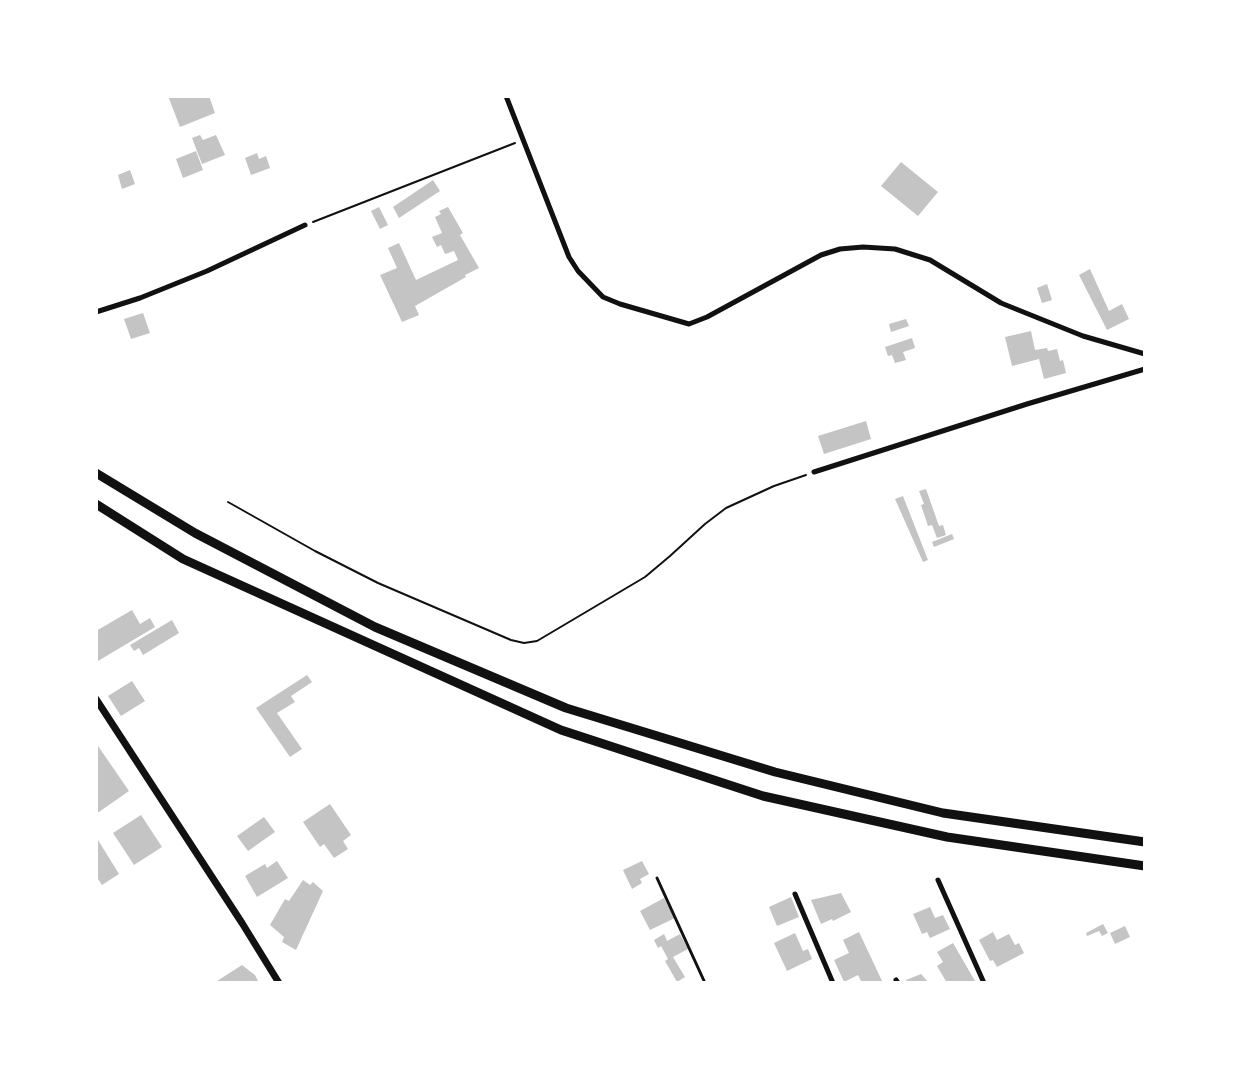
<!DOCTYPE html>
<style>
body{margin:0}
#map{position:relative;width:1241px;height:1079px;overflow:hidden;background:#fff;font-family:Helvetica,sans-serif}
canvas{display:block}
.frame{position:absolute;inset:0;border:98px solid #fff;pointer-events:none}
</style>
<div id="map">
<canvas width="1241" height="1079"></canvas>
<div class="frame"></div>
</div>
<script>
const context = document.querySelector('canvas').getContext('2d');
context.lineJoin = 'round';
function fill(path, color) {
  context.fillStyle = color;
  context.fill(path, 'evenodd');
}
function toPath(rows) {
  const path = new Path2D();
  for (const r of rows) {
    path.moveTo(r[0], r[1]);
    for (let i = 2; i < r.length; i += 2) path.lineTo(r[i], r[i + 1]);
  }
  return path;
}
function stroke(path, color, width, dash) {
  context.strokeStyle = color;
  context.lineWidth = width;
  context.lineCap = dash ? 'butt' : 'round';
  context.setLineDash(dash || []);
  context.stroke(path);
}
const building = toPath([
 [168,96,209,96,215,113,180,127],
 [200,135,203,140,216,135,225,155,202,164,192,138],
 [196,151,203,170,183,178,176,159],
 [257,153,259,159,266,156,270,168,251,175,245,158],
 [901,162,938,192,918,216,881,186],
 [130,170,135,184,122,189,118,175],
 [433,180,440,191,399,218,393,207],
 [379,207,388,225,380,229,371,211],
 [448,207,463,233,460,235,479,268,465,275,466,277,415,306,419,315,402,322,380,275,397,268,388,248,399,243,416,280,458,260,454,251,445,254,441,245,437,247,432,237,442,233,435,217,441,214,439,211],
 [1090,269,1109,311,1122,304,1129,319,1107,330,1079,275],
 [1047,284,1052,300,1042,303,1037,288],
 [143,313,150,333,131,339,124,319],
 [906,319,909,326,891,332,889,324],
 [1031,331,1035,350,1047,348,1048,351,1057,349,1060,361,1063,360,1066,373,1044,379,1039,359,1012,366,1005,337],
 [912,338,915,348,903,352,906,360,895,363,892,355,888,356,885,347],
 [866,421,871,439,824,454,818,436],
 [926,489,939,526,943,525,946,535,937,538,932,525,928,526,921,505,924,504,919,491],
 [903,496,928,560,923,562,895,499],
 [952,534,954,539,934,547,932,542],
 [132,610,140,624,150,618,155,627,98,661,96,657,96,631],
 [172,620,179,633,143,655,139,648,134,651,130,645],
 [307,675,312,682,291,696,295,702,277,713,302,749,290,757,256,708],
 [132,681,145,701,121,716,108,696],
 [96,743,129,791,96,814],
 [330,804,351,835,343,841,348,849,334,858,324,844,320,847,303,822],
 [141,815,162,847,134,865,113,833],
 [264,817,275,832,248,851,237,836],
 [98,840,119,874,102,885,96,876,96,842],
 [277,861,288,878,257,897,245,876,265,864,267,868],
 [642,861,649,874,640,879,642,883,632,889,623,870],
 [303,880,310,885,313,882,323,891,296,950,282,942,284,937,270,925,285,899,289,901],
 [841,893,851,912,833,921,832,919,821,924,811,900],
 [791,897,799,917,777,926,769,907],
 [664,898,675,918,650,930,640,911],
 [930,907,935,918,943,915,950,929,930,938,927,932,922,934,913,914],
 [1103,924,1108,933,1102,936,1099,931,1087,936,1086,933],
 [1125,926,1130,937,1115,944,1110,933],
 [859,932,883,983,862,983,858,975,844,982,834,960,849,953,843,940],
 [993,932,997,940,1009,934,1015,945,1019,943,1024,953,997,967,993,960,990,961,979,940],
 [795,933,803,951,808,949,812,959,787,971,774,943],
 [664,934,667,941,680,934,688,949,673,957,685,977,677,982,665,961,668,959,661,946,658,948,654,940],
 [953,943,975,981,971,983,947,983,937,966,943,962,937,952],
 [242,965,255,975,259,983,214,983],
 [921,974,929,983,908,983,906,980]
]);
const path = toPath([
 [313,222,515,143],
 [228,502,315,551,378,583,511,640,524,643,537,641,645,577,670,556,705,524,726,508,774,486,806,475]
]);
const service = toPath([
 [657,878,705,983]
]);
const minor = toPath([
 [506,96,569,257,578,271,603,297,620,304,689,324,707,317,821,255,840,249,863,247,895,249,930,260,1001,303,1083,336,1145,354],
 [96,312,140,298,207,271,305,225],
 [814,472,1027,404,1145,369],
 [938,880,984,983],
 [795,894,833,983],
 [896,980,898,983]
]);
const tertiary = toPath([
 [96,699,242,923,279,983]
]);
const motorway = toPath([
 [96,473,195,533,375,627,566,708,775,772,943,813,1145,842],
 [96,504,183,559,561,730,763,796,947,837,1145,866]
]);
fill(building, '#c4c4c4');
stroke(path, '#111', 2);
stroke(service, '#111', 3);
stroke(minor, '#111', 5);
stroke(tertiary, '#111', 7);
stroke(motorway, '#111', 9);
</script>
